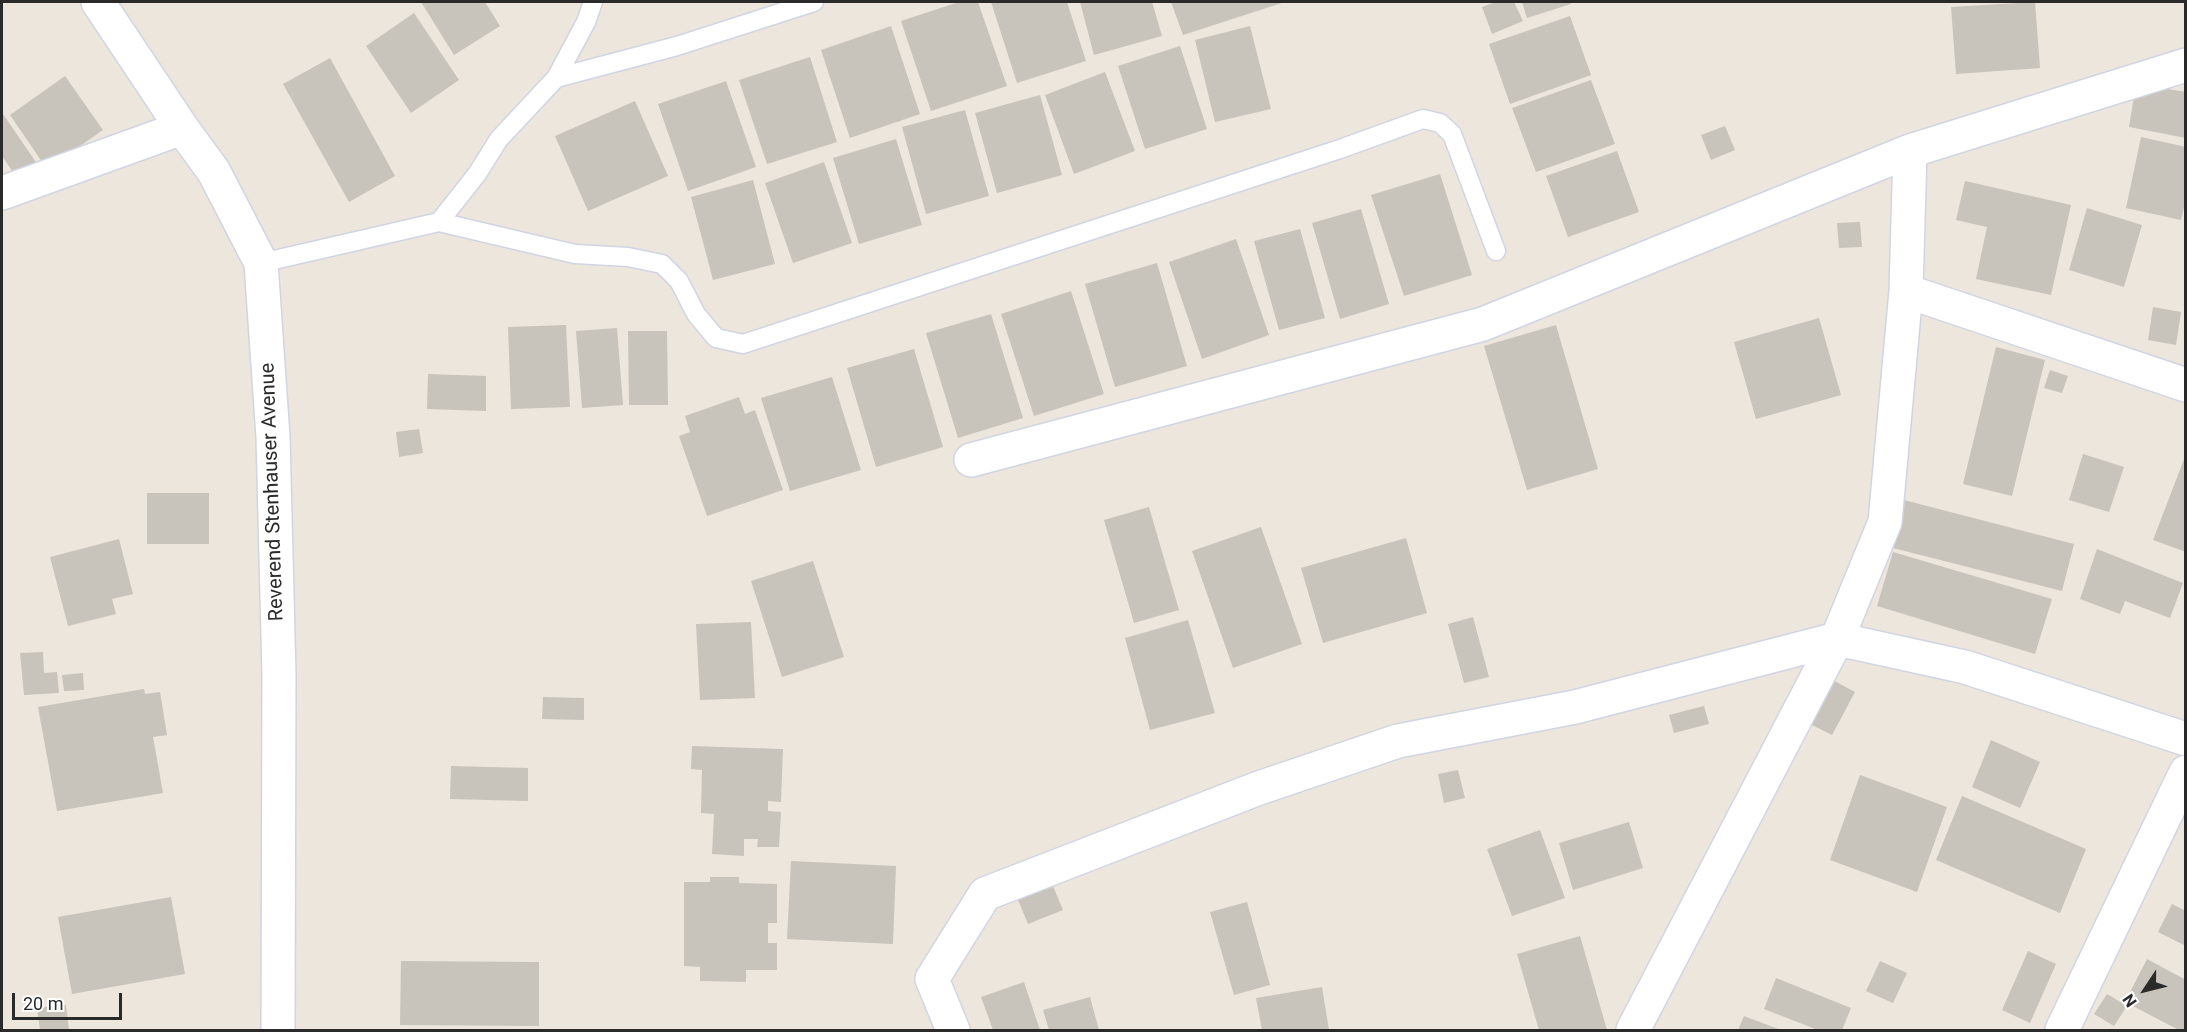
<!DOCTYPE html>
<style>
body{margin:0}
#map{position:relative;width:2187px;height:1032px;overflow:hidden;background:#ede6dc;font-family:Roboto,sans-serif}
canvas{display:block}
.frame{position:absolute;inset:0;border:3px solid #2a2a2a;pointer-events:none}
.north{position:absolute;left:2115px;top:960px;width:60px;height:60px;-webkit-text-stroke:4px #fff;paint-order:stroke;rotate:235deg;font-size:16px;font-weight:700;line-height:24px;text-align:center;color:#2a2a2a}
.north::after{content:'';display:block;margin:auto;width:21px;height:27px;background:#2a2a2a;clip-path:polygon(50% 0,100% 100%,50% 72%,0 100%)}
.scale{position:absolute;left:12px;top:993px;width:110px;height:27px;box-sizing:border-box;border:3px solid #2a2a2a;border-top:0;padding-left:8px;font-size:18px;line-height:21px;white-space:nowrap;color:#2a2a2a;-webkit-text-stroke:4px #fff;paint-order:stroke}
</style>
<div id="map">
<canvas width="2187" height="1032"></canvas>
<div class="frame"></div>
<div class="north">N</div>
<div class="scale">20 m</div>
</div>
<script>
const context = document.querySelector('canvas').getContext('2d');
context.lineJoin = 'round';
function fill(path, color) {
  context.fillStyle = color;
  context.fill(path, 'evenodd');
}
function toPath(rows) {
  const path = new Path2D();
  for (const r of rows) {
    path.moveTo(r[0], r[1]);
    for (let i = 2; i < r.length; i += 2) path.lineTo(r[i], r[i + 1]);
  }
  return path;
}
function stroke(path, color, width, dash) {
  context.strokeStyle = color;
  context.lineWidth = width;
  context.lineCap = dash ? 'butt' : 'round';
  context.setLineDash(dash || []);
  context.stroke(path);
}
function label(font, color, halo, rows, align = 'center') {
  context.font = font + ' Roboto,sans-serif';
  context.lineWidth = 4.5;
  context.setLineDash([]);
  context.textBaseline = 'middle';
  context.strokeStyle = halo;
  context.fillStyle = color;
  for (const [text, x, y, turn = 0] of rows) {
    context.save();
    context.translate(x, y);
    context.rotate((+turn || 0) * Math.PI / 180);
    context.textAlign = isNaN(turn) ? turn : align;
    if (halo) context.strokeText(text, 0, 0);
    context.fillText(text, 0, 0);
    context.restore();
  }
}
const building = toPath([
 [421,2,485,2,500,26,454,55],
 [959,2,978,2,1007,86,931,111,901,21],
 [991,2,1067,2,1086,61,1017,83],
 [1080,2,1152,2,1162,36,1094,55],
 [1171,2,1285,2,1183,35],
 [1496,2,1514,2,1523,21,1492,34,1482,7],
 [1522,2,1570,2,1571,4,1527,18],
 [2035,2,2040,68,1956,74,1951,7],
 [414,13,459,80,411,113,366,46],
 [1570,16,1591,75,1510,104,1489,44],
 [891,26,920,114,850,138,821,50],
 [1250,26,1271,109,1215,122,1195,40],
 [1180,46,1207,129,1145,149,1118,66],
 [810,57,837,142,767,164,739,80],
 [330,58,395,176,349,202,283,84],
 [1105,72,1135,151,1074,174,1045,95],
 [65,76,103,130,47,169,10,115],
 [1591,80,1615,144,1536,172,1512,108],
 [726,81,756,167,688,191,658,104],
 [2136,84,2186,92,2186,138,2129,127],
 [1040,95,1062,175,997,193,975,113],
 [635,101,668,176,588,211,555,136],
 [965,110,989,196,926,214,902,127],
 [3,114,42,171,21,184,2,156],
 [1725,126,1735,150,1711,160,1701,135],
 [2141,137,2186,147,2186,199,2181,220,2126,208],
 [896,139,922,225,859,244,833,158],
 [1617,151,1639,212,1568,237,1546,176],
 [824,162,852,243,793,263,765,183],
 [1440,174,1472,275,1404,296,1371,195],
 [753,180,775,264,713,280,691,197],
 [1965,181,2071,205,2051,295,1976,279,1987,227,1956,220],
 [2087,208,2142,225,2124,287,2069,270],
 [1361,209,1389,304,1340,319,1312,223],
 [1860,222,1862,247,1839,248,1837,223],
 [1300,229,1325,318,1279,330,1254,241],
 [1236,239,1269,335,1202,359,1169,262],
 [1157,263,1187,366,1115,387,1085,284],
 [1071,291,1104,394,1034,416,1001,314],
 [2153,307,2181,312,2176,345,2148,340],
 [991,314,1023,418,958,438,926,333],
 [1819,318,1841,395,1756,419,1734,342],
 [566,325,570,407,511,409,508,327],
 [1556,325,1598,469,1527,490,1484,346],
 [617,328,623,405,582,408,576,331],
 [628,331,667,331,668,405,629,405],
 [1996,347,2045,360,2012,496,1963,484],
 [914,349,943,447,876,467,847,368],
 [2050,370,2068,376,2062,393,2044,388],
 [428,374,486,376,486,411,427,409],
 [832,377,861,470,790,491,761,398],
 [739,397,745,414,755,410,783,490,707,516,679,436,690,432,685,416],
 [419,429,423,453,399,457,396,432],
 [2083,454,2124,467,2109,512,2069,500],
 [2186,454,2186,552,2153,540],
 [147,493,209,493,209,544,147,544],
 [1900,499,2074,544,2062,591,1889,547],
 [1149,507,1179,610,1134,623,1104,520],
 [1261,527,1302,644,1233,668,1192,551],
 [1406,538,1427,613,1323,643,1301,568],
 [119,539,133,594,112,599,116,614,68,626,50,557],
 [2097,549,2183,583,2170,618,2125,601,2120,614,2080,599],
 [1893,552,2052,599,2035,654,1877,606],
 [813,561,844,657,782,677,751,581],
 [1473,617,1489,677,1464,683,1448,624],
 [1188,620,1215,713,1150,730,1125,638],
 [751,622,755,698,700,700,696,624],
 [43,652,44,673,57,672,59,693,24,695,20,653],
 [83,673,84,690,64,691,62,675],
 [1827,677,1855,692,1832,735,1804,721],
 [144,689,145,694,160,692,167,735,153,737,163,793,57,811,38,707],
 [543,697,584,698,584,720,542,719],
 [1704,706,1709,724,1674,733,1669,715],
 [1991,740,2040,762,2020,808,1972,787],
 [692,746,783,749,781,802,768,801,768,811,781,812,779,847,757,847,758,839,744,839,744,856,712,854,714,814,701,813,702,770,691,769],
 [451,766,528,768,528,801,450,799],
 [1458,770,1465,798,1444,803,1438,774],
 [1860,775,1947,807,1917,892,1830,860],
 [1962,796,2086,849,2060,913,1936,860],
 [1629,822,1643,868,1573,890,1559,843],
 [1540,830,1565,898,1512,916,1487,849],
 [791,861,896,866,893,944,787,939],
 [710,877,739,877,739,883,777,884,777,923,768,923,768,943,777,943,777,970,746,970,746,982,700,981,700,967,684,966,684,882,710,882],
 [1053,886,1063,910,1028,924,1018,900],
 [171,897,185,974,72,994,58,917],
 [1247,902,1270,985,1234,995,1210,912],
 [2172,904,2186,911,2186,946,2158,932],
 [1580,936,1607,1030,1539,1030,1517,954],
 [2028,951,2056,964,2030,1023,2002,1010],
 [2147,959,2186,980,2186,1030,2179,1030,2125,1002],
 [401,961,539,962,539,1026,400,1025],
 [1880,961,1907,973,1893,1003,1866,991],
 [1776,978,1851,1008,1842,1030,1818,1030,1764,1009],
 [1024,982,1040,1030,993,1030,981,997],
 [1322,987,1329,1030,1262,1030,1256,998],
 [2107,994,2127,1006,2114,1026,2094,1014],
 [1090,997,1099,1030,1049,1030,1043,1010],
 [66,1005,69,1030,40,1030,37,1008],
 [1744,1016,1781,1030,1738,1030]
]);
const lane = toPath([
 [556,78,677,46,814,2],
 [439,222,477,174,499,139,556,78,586,22,593,2],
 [261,263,439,222,575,254,628,257,662,264,679,281,696,314,716,338,743,344,1340,149,1423,119,1440,123,1452,134,1496,251]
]);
const street = toPath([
 [98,2,182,128,214,172,261,263,273,437,279,675,278,1030],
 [2,193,182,128],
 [1906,291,2186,385],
 [971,460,1483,324,1910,151,2186,65],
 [953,1030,932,979,985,894,1259,788,1398,741,1575,707,1837,639,1965,667,2186,739],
 [1633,1030,1837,639,1885,522,1906,291,1910,151],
 [2062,1030,2186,772]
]);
const streetNames = [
 ["Reverend Stenhauser Avenue",273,492,-92]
];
fill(building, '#c8c3bb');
stroke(lane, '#d1d4e3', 21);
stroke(street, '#d1d4e3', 36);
stroke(lane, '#fff', 18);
stroke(street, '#fff', 33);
label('20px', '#2a2a2a', '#fff', streetNames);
</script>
